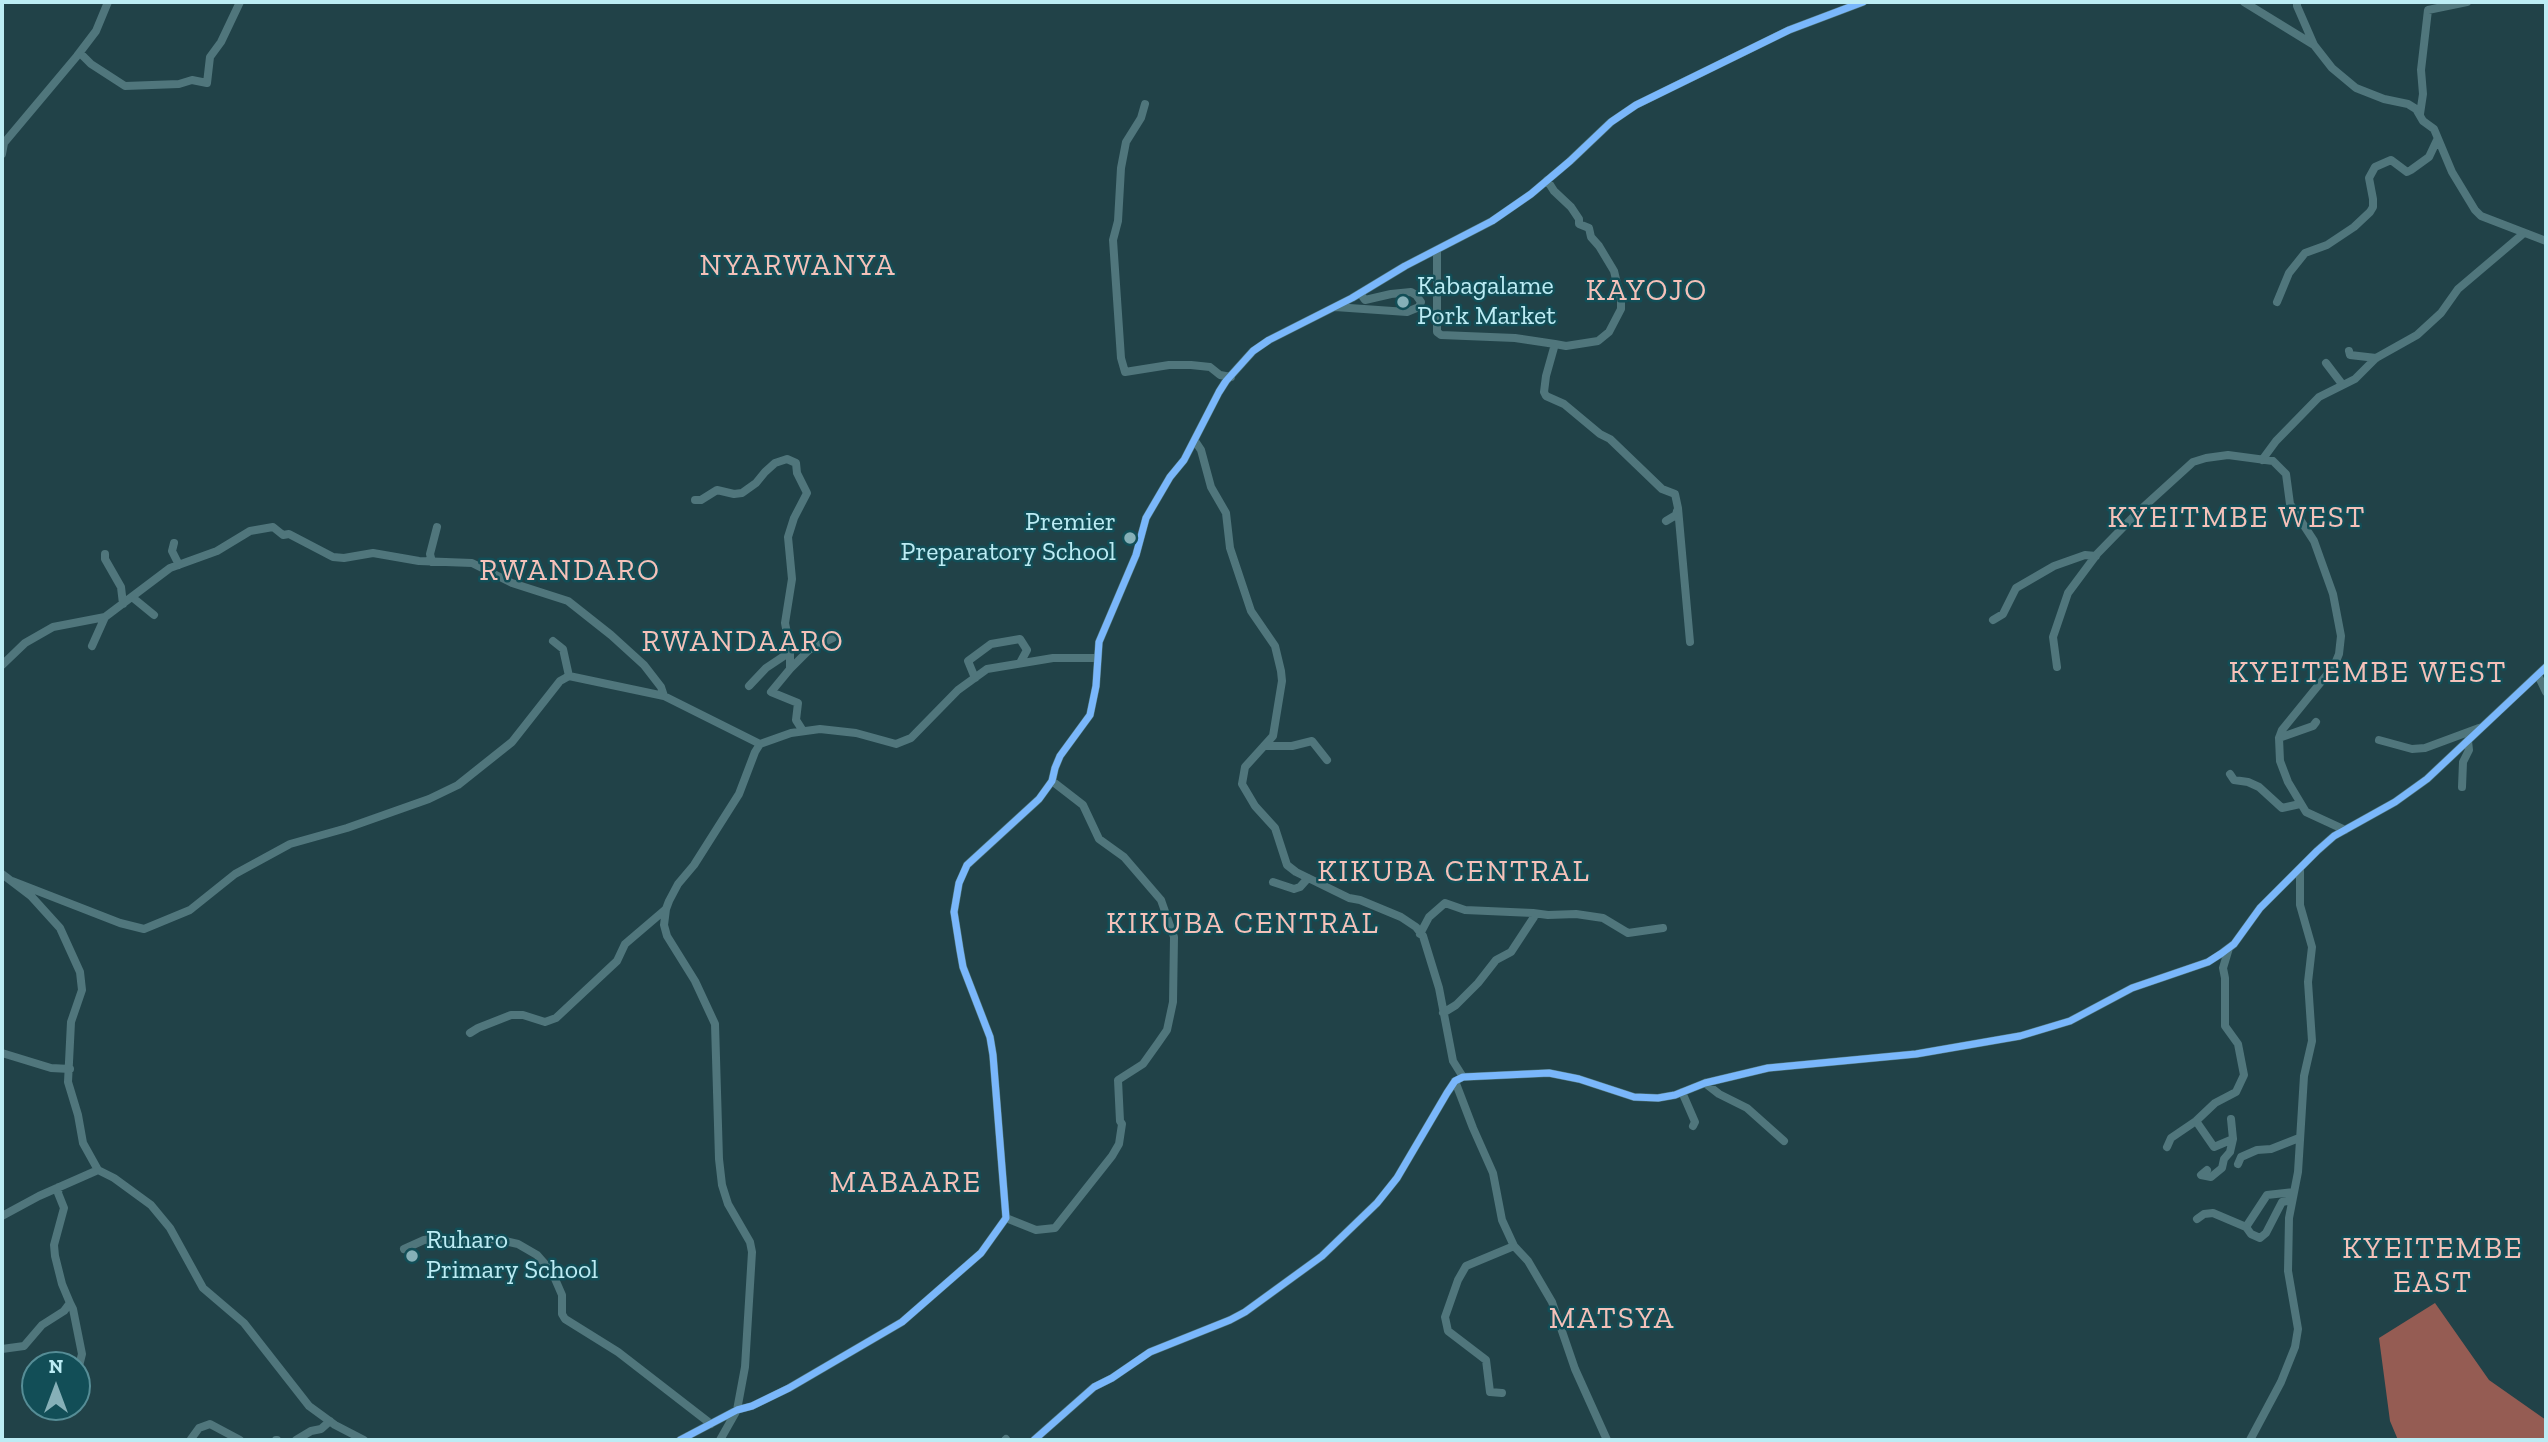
<!DOCTYPE html>
<style>
body{margin:0}
#map{position:relative;width:2548px;height:1442px;overflow:hidden;background:#214248;font-family:"Zilla Slab",serif}
canvas{display:block}
.frame{position:absolute;inset:0;border:4px solid #bcecf4;pointer-events:none}
.north{position:absolute;left:21px;top:1351px;width:70px;height:70px;box-sizing:border-box;background:#124e57;border:2px solid #568d96;border-radius:50%;rotate:0deg;font-size:19px;font-weight:700;line-height:28px;text-align:center;color:#bcecf4}
.north::after{content:'';display:block;margin:auto;width:24px;height:32px;background:#86b0b8;clip-path:polygon(50% 0,100% 100%,50% 72%,0 100%)}
</style>
<div id="map">
<canvas width="2548" height="1442"></canvas>
<div class="frame"></div>
<div class="north">N</div>
</div>
<script>
const context = document.querySelector('canvas').getContext('2d');
context.lineJoin = 'round';
function fill(path, color) {
  context.fillStyle = color;
  context.fill(path, 'evenodd');
}
function toPath(rows) {
  const path = new Path2D();
  for (const r of rows) {
    path.moveTo(r[0], r[1]);
    for (let i = 2; i < r.length; i += 2) path.lineTo(r[i], r[i + 1]);
  }
  return path;
}
function stroke(path, color, width, dash) {
  context.strokeStyle = color;
  context.lineWidth = width;
  context.lineCap = dash ? 'butt' : 'round';
  context.setLineDash(dash || []);
  context.stroke(path);
}
function label(font, color, halo, rows, align = 'center') {
  context.font = font + ' "Zilla Slab",serif';
  context.lineWidth = 5;
  context.setLineDash([]);
  context.textBaseline = 'middle';
  context.strokeStyle = halo;
  context.fillStyle = color;
  for (const [text, x, y, turn = 0] of rows) {
    context.save();
    context.translate(x, y);
    context.rotate((+turn || 0) * Math.PI / 180);
    context.textAlign = isNaN(turn) ? turn : align;
    if (halo) context.strokeText(text, 0, 0);
    context.fillText(text, 0, 0);
    context.restore();
  }
}
const forest = toPath([
 [2435,1303,2489,1380,2546,1420,2546,1440,2398,1440,2390,1421,2379,1338]
]);
const minor = toPath([
 [2244,2,2314,45,2332,68,2356,88,2384,99,2408,104,2416,109,2423,121,2434,129,2452,172,2475,210,2481,216,2546,241],
 [2297,2,2297,6,2314,45],
 [80,53,91,64,125,86,179,84,192,80,207,83,210,57,221,42,240,2],
 [1145,104,1141,118,1126,142,1121,168,1118,221,1113,240,1121,358,1125,372,1169,365,1191,365,1210,367,1220,375,1231,377],
 [2420,114,2423,94,2421,70,2428,10,2467,2],
 [2,154,4,143,77,56,96,31,108,2],
 [1547,180,1554,191,1571,207,1579,219,1579,224,1589,228,1591,237,1599,246,1614,271,1621,300,1621,309,1609,332,1598,341,1566,346,1555,344],
 [1437,251,1437,332,1441,335,1515,338,1555,344,1546,376,1544,392,1546,396,1564,404,1600,434,1610,439,1662,489,1675,494,1678,508,1690,642],
 [2277,302,2289,273,2305,253,2327,245,2354,227,2370,212,2373,207,2373,199,2369,178,2375,167,2391,160,2407,172,2411,170,2429,157,2437,140],
 [1335,307,1407,312,1419,307,1421,302,1416,295,1411,292,1391,294,1365,300,1360,293],
 [2349,351,2350,355,2376,358],
 [2326,363,2342,384],
 [1195,441,1201,450,1211,487,1226,513,1230,548,1251,611,1275,646,1281,671,1282,681,1273,736,1245,767,1242,784,1255,806,1275,828,1287,865,1296,872,1349,898,1360,900,1401,917,1416,927,1423,936,1439,988,1453,1061,1463,1077],
 [2262,460,2276,441,2319,397,2355,379,2376,358,2417,335,2441,313,2458,289,2524,233],
 [695,500,701,500,717,490,734,494,742,493,756,483,765,472,775,463,787,459,796,463,797,473,807,493,794,518,788,537,792,579,785,623,790,649,790,669,771,692,798,703,796,720,803,731],
 [1666,521,1676,515,1677,511],
 [174,543,172,551,179,565],
 [105,554,105,559,121,587,123,604],
 [432,562,430,554,437,527],
 [132,597,154,615],
 [1993,620,2003,614,2016,588,2054,566,2085,555,2096,556],
 [553,641,563,649,569,676],
 [92,646,105,617],
 [2,665,25,643,53,627,105,617,170,568,217,551,250,531,273,527,283,535,289,534,333,557,344,558,373,553,419,561,472,563,512,583,568,601,611,635,644,665,661,687,664,696],
 [2057,667,2053,637,2068,593,2097,554,2138,512,2193,462,2206,458,2228,455,2273,461,2286,474,2290,504,2314,541,2333,594,2341,636,2339,654,2334,666,2282,730,2279,738,2280,761,2288,782,2306,812,2345,830],
 [790,669,809,650,833,638],
 [2538,675,2546,692],
 [975,678,968,661,991,644,1020,639,1027,650,1020,663],
 [749,686,766,668,790,652],
 [2279,738,2313,726,2316,722],
 [2379,740,2412,749,2425,748,2479,728],
 [1266,746,1292,746,1312,741,1327,760],
 [2230,774,2234,780,2248,782,2259,787,2282,808,2300,804],
 [2462,787,2463,762,2469,750,2468,741],
 [2,874,31,896,60,928,80,972,82,990,71,1022,68,1082,78,1115,83,1143,98,1170,114,1178,151,1205,170,1228,203,1288,244,1323,309,1406,335,1425,364,1440],
 [12,881,120,923,144,929,190,910,235,874,290,844,347,828,429,799,458,785,512,742,560,681,569,676,664,696,760,744],
 [1273,882,1294,889,1300,887,1308,878],
 [1420,934,1429,917,1445,903,1465,910,1533,913],
 [1443,1013,1456,1005,1478,983,1496,960,1511,952,1534,917,1533,913,1548,915,1576,914,1603,918,1628,933,1663,928],
 [470,1033,478,1028,511,1015,523,1015,545,1022,556,1018,617,961,625,944,666,909],
 [2,1053,51,1068,70,1069],
 [1455,1081,1473,1128,1493,1173,1502,1220,1514,1246,1528,1261,1552,1302,1575,1369,1607,1440],
 [1705,1083,1719,1094,1747,1108,1784,1141],
 [1682,1092,1695,1122,1693,1126],
 [2196,1121,2214,1147,2233,1139,2231,1119],
 [2167,1147,2171,1138,2196,1121,2215,1103,2236,1092,2244,1075,2238,1044,2225,1026,2225,978,2223,968,2229,948],
 [2238,1164,2241,1157,2257,1150,2271,1149,2299,1138],
 [2207,1170,2201,1175,2211,1177,2222,1168,2224,1159,2230,1152,2233,1139],
 [2,1216,39,1196,98,1170],
 [1006,1218,1036,1230,1055,1228,1112,1156,1119,1144,1122,1124,1120,1121,1118,1080,1143,1064,1158,1043,1167,1030,1173,1002,1174,937,1161,900,1124,857,1099,839,1083,805,1052,781],
 [2197,1219,2204,1214,2213,1213,2246,1227,2251,1234,2260,1238,2266,1233,2282,1202,2292,1200],
 [2246,1227,2267,1195,2294,1192],
 [404,1249,424,1240,441,1238,454,1241,496,1239,518,1244,537,1255,552,1272,562,1295,562,1314,565,1319,618,1352,711,1424],
 [70,1303,73,1309,82,1354,79,1366],
 [2,1349,24,1346,42,1325,64,1311,70,1303,62,1284,55,1256,54,1245,64,1208,58,1193,59,1187],
 [1502,1393,1490,1392,1486,1360,1448,1331,1445,1317,1458,1280,1466,1266,1514,1246],
 [191,1439,199,1428,210,1424,240,1440],
 [276,1440,277,1440],
 [296,1440,311,1431,321,1429,330,1421],
 [680,1440,737,1410,752,1406,789,1388,902,1322,981,1253,1006,1218,993,1055,990,1037,963,967,960,950,954,912,959,883,967,865,1039,799,1052,781,1055,768,1060,756,1090,715,1096,686,1099,642,1136,555,1146,518,1170,477,1184,460,1219,392,1226,381,1253,351,1269,340,1352,298,1405,266,1492,221,1531,194,1570,161,1611,122,1636,105,1789,30,1863,2],
 [720,1440,737,1410,745,1367,752,1252,750,1242,728,1204,722,1185,719,1159,715,1024,695,981,667,936,664,925,666,909,669,901,678,884,694,865,739,794,755,752,760,744,791,733,820,729,856,733,896,744,911,738,958,690,987,669,1053,658,1097,658],
 [1005,1440,1006,1439],
 [1034,1440,1094,1387,1112,1378,1150,1352,1230,1320,1245,1312,1322,1256,1377,1203,1397,1178,1447,1093,1455,1081,1463,1077,1549,1073,1579,1079,1634,1097,1658,1098,1675,1095,1705,1083,1768,1068,1916,1054,2020,1036,2070,1021,2132,988,2208,962,2222,953,2234,944,2260,908,2317,851,2334,836,2395,802,2427,779,2546,667],
 [2250,1440,2281,1382,2295,1347,2298,1329,2288,1271,2289,1218,2298,1172,2304,1076,2312,1041,2308,982,2312,947,2300,905,2300,869]
]);
const cycleway = toPath([
 [680,1440,737,1410,752,1406,789,1388,902,1322,981,1253,1006,1218,993,1055,990,1037,963,967,960,950,954,912,959,883,967,865,1039,799,1052,781,1055,768,1060,756,1090,715,1096,686,1099,642,1136,555,1146,518,1170,477,1184,460,1219,392,1226,381,1253,351,1269,340,1352,298,1405,266,1492,221,1531,194,1570,161,1611,122,1636,105,1789,30,1863,2],
 [1034,1440,1094,1387,1112,1378,1150,1352,1230,1320,1245,1312,1322,1256,1377,1203,1397,1178,1447,1093,1455,1081,1463,1077,1549,1073,1579,1079,1634,1097,1658,1098,1675,1095,1705,1083,1768,1068,1916,1054,2020,1036,2070,1021,2132,988,2208,962,2222,953,2234,944,2260,908,2317,851,2334,836,2395,802,2427,779,2546,667]
]);
const markers = [
 [1403,302,7,"#86b0b8"],
 [1130,538,7,"#86b0b8"],
 [412,1256,7,"#86b0b8"]
];
const poiNames = [
 ["Kabagalame",1417,287],
 ["Pork Market",1417,317],
 ["Premier",1116,523,"right"],
 ["Preparatory School",1116,553,"right"],
 ["Ruharo",426,1241],
 ["Primary School",426,1271]
];
const quarterNames = [
 ["NYARWANYA",798,266],
 ["KAYOJO",1647,291],
 ["KYEITMBE WEST",2237,518],
 ["RWANDARO",570,571],
 ["RWANDAARO",743,642],
 ["KYEITEMBE WEST",2368,673],
 ["KIKUBA CENTRAL",1454,872],
 ["KIKUBA CENTRAL",1243,924],
 ["MABAARE",906,1183],
 ["KYEITEMBE",2433,1249],
 ["EAST",2433,1283],
 ["MATSYA",1612,1319]
];
fill(forest, '#955c53');
stroke(minor, '#50767c', 8);
stroke(cycleway, '#7ab7fb', 7);
for (const [x, y, r, color] of markers) {
  const dot = new Path2D();
  dot.arc(x, y, r, 0, 2 * Math.PI);
  context.fillStyle = color;
  context.fill(dot);
  stroke(dot, '#124e57', 2.5);
}
label('26px', '#bcecf4', '#124e57', poiNames, 'left');
context.letterSpacing = '2px';
label('30px', '#f4c1b9', '#124e57', quarterNames);
context.letterSpacing = '0px';
</script>
